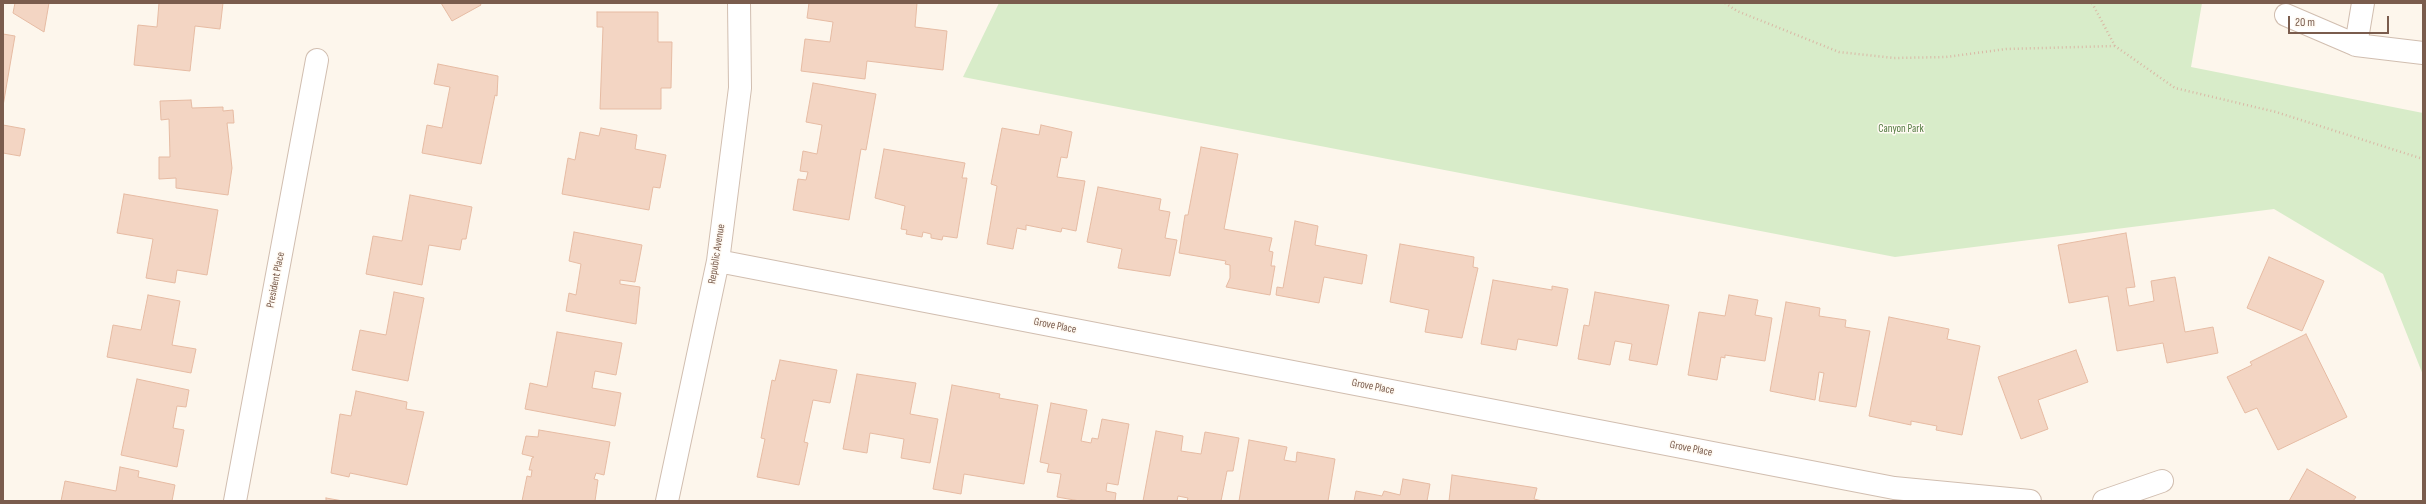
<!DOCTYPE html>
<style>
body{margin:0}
#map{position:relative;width:2426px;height:504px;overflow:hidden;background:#fdf6ec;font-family:"Sofia Sans Condensed",sans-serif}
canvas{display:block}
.frame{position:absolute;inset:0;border:4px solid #7a5c4d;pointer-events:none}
.scale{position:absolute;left:2288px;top:16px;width:101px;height:18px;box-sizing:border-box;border:2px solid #7a5c4d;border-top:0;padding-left:5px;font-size:12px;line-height:14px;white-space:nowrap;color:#7a5c4d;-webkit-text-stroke:3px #fffaf3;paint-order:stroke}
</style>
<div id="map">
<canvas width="2426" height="504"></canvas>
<div class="frame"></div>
<div class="scale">20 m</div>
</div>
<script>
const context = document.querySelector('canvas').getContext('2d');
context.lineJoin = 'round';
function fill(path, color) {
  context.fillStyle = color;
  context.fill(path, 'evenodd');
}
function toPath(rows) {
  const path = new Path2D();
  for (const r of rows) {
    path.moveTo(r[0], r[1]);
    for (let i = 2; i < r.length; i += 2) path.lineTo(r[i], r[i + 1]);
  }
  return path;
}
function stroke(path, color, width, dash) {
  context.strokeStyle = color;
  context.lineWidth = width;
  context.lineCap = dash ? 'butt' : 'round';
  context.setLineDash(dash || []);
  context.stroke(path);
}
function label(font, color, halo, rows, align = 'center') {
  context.font = font + ' "Sofia Sans Condensed",sans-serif';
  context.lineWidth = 3;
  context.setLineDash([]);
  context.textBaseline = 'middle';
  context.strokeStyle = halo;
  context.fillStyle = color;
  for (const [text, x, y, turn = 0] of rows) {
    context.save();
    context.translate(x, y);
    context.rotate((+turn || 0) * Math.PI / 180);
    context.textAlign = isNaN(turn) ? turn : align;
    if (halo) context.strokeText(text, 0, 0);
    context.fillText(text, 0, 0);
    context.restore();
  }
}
const green = toPath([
 [999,3,2202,3,2191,67,2423,113,2423,375,2383,274,2274,209,1895,257,963,77]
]);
const building = toPath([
 [15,3,49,3,44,32,13,13,15,3],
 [159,3,223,3,220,29,195,26,190,71,134,65,138,25,157,27,159,3],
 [441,3,480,3,481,5,452,21,441,3],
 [809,3,917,3,915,27,947,31,943,70,867,61,865,79,801,71,805,39,830,42,833,22,807,18,809,3],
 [597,12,658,12,658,42,672,42,671,88,661,88,661,109,600,109,603,27,597,27,597,12],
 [3,34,15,36,3,106,3,34],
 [438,64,498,76,497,96,495,95,481,164,422,153,427,125,442,128,450,87,434,84,438,64],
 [813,83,876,94,866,150,861,149,849,220,793,210,798,179,806,180,808,172,800,171,803,151,817,154,822,125,806,122,813,83],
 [191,100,192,108,223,107,223,111,233,110,234,123,227,123,232,168,228,195,176,188,176,178,159,179,159,157,170,157,169,119,161,120,160,101,191,100],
 [3,125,25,129,20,156,3,153,3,125],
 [1041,125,1072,132,1067,158,1061,157,1057,177,1085,181,1076,231,1062,228,1061,232,1026,225,1026,230,1017,228,1013,249,987,244,997,186,991,184,1002,128,1039,135,1041,125],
 [601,128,637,135,635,149,666,155,660,188,653,187,649,210,562,194,568,158,575,160,580,132,599,136,601,128],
 [1201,147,1238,154,1224,229,1272,238,1269,251,1273,252,1271,266,1275,266,1270,295,1226,287,1230,278,1230,265,1225,264,1226,261,1179,253,1185,215,1188,215,1201,147],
 [884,149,965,163,962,178,967,178,957,238,943,236,942,240,931,238,931,234,923,232,922,237,906,234,907,230,901,229,905,206,875,198,884,149],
 [1098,187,1161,199,1159,210,1170,212,1165,238,1177,240,1170,276,1118,268,1122,249,1087,242,1098,187],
 [124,194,218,210,207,275,177,270,175,283,146,278,153,239,117,233,124,194],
 [410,195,472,207,466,239,462,239,460,250,429,245,422,285,366,274,373,236,402,241,410,195],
 [1295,221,1318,226,1315,245,1367,255,1362,284,1324,277,1319,303,1276,295,1277,287,1283,288,1295,221],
 [574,232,642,245,635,282,620,280,620,284,640,287,636,324,566,311,569,293,576,295,581,264,569,261,574,232],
 [2126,233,2135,287,2126,288,2129,306,2154,301,2151,281,2175,277,2185,332,2213,327,2218,353,2167,363,2163,343,2117,351,2108,296,2069,303,2058,245,2126,233],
 [1400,244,1474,257,1473,267,1478,268,1462,338,1425,332,1429,310,1390,302,1400,244],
 [2269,257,2324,281,2302,331,2247,308,2269,257],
 [1493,280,1552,290,1552,286,1568,289,1557,346,1518,339,1516,350,1481,344,1493,280],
 [394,292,424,298,408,381,352,370,360,330,386,335,394,292],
 [1595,292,1669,305,1657,365,1629,360,1632,344,1615,341,1610,365,1578,359,1584,325,1589,326,1595,292],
 [148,295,180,301,172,345,196,349,191,373,107,357,113,325,141,330,148,295],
 [1729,295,1758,300,1755,315,1772,318,1765,361,1725,355,1725,358,1721,357,1717,380,1688,375,1699,312,1725,316,1729,295],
 [1786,302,1820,308,1819,316,1846,320,1845,327,1870,331,1856,407,1819,401,1824,373,1819,372,1815,400,1770,391,1786,302],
 [1889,317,1949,329,1947,339,1980,346,1962,435,1936,430,1937,426,1911,421,1911,425,1869,416,1889,317],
 [557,332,622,343,616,375,595,371,592,388,621,393,615,426,525,409,530,383,547,387,557,332],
 [2306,334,2347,417,2278,450,2257,408,2245,413,2227,377,2252,365,2250,362,2306,334],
 [2076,350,2088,382,2038,400,2048,429,2021,439,1998,377,2076,350],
 [780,360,837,370,830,403,813,400,804,442,808,443,799,485,757,477,765,439,761,438,772,380,775,381,780,360],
 [857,374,916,383,910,414,938,419,930,463,901,458,904,439,870,433,867,453,843,449,857,374],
 [137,379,189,390,186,407,177,406,173,428,184,430,177,467,121,455,137,379],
 [952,385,1000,394,999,398,1038,405,1024,484,964,474,961,494,933,489,952,385],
 [356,391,407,402,406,409,424,412,407,485,350,473,349,477,331,473,340,414,351,416,356,391],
 [1051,403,1087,410,1081,441,1091,443,1092,438,1098,439,1102,419,1129,424,1118,485,1107,483,1106,491,1116,493,1115,501,1080,501,1057,497,1061,474,1047,472,1049,464,1040,462,1051,403],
 [539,430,610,442,604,475,596,473,594,479,598,480,595,501,522,501,527,476,531,477,532,470,529,470,532,458,534,457,522,454,526,436,538,437,539,430],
 [1156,431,1183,436,1181,451,1201,454,1205,432,1239,438,1233,471,1227,471,1221,501,1187,501,1188,498,1178,496,1177,501,1143,501,1156,431],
 [1249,440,1287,447,1284,460,1296,462,1297,452,1335,459,1328,501,1239,501,1249,440],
 [120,467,139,471,138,477,175,485,172,501,61,501,65,481,116,491,120,467],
 [2307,469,2356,497,2353,501,2289,501,2307,469],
 [1452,475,1537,488,1534,499,1543,501,1449,501,1452,475],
 [1403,479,1430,484,1427,501,1354,501,1356,491,1382,496,1384,491,1400,495,1403,479],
 [326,498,343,501,326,501,326,498]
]);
const path = toPath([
 [1725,3,1737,11,1839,52,1894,58,1946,57,2006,49,2115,46],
 [2092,3,2115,46,2175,88,2276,112,2423,159]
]);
const minor = toPath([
 [2286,15,2356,45,2423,53],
 [2356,45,2363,3],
 [718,261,1894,488,2030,501],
 [235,501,317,60],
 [667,501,718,261,740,88,739,3],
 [2104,501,2162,481]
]);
const parkNames = [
 ["Canyon Park",1901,129]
];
const streetNames = [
 ["Republic Avenue",717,254,-81],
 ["President Place",276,280,-79],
 ["Grove Place",1055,326,11],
 ["Grove Place",1373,387,11],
 ["Grove Place",1691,449,11]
];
fill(green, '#d8ecc9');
fill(building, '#f3d5c3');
stroke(building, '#e6bba3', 1);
stroke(minor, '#d1beb0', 24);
stroke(path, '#d9b8a5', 2.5, [1, 3]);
stroke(minor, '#fff', 22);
label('11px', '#537a41', '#fffaf3', parkNames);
label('11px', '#7a5c4d', '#fffaf3', streetNames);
</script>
